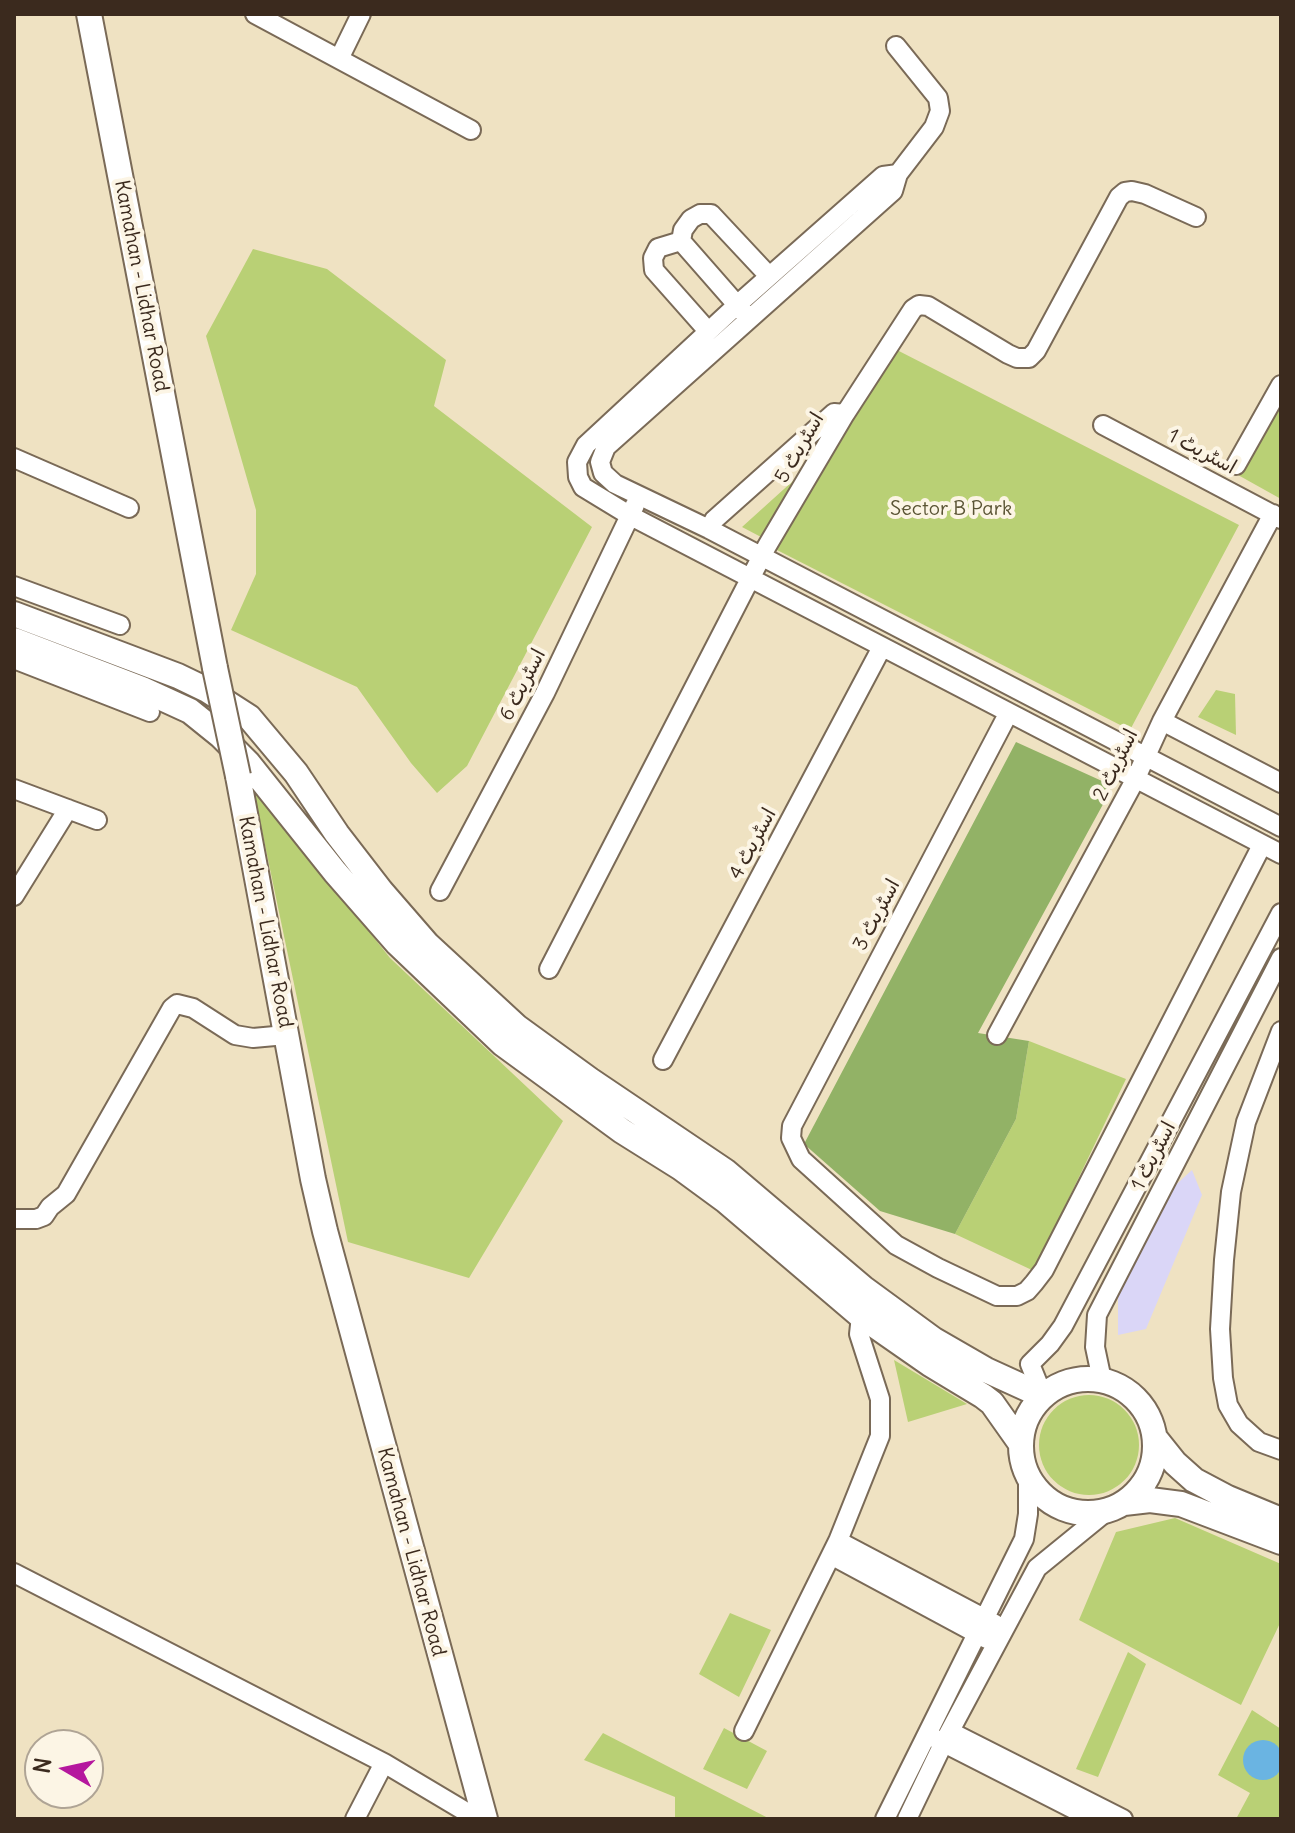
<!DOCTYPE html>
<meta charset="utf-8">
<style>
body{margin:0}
#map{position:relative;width:1295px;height:1833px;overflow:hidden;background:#efe2c2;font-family:Delius,sans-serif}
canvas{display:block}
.frame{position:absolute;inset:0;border:16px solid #3b2a1e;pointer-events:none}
.north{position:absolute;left:24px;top:1729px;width:80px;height:80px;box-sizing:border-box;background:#fcf5e5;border:2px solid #afa495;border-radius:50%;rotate:279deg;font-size:22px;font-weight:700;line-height:32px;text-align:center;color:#3b2a1e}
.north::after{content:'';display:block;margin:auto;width:28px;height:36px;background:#b5179e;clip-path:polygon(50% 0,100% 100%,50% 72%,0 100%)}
</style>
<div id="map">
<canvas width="1295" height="1833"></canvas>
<div class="frame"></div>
<div class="north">N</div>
</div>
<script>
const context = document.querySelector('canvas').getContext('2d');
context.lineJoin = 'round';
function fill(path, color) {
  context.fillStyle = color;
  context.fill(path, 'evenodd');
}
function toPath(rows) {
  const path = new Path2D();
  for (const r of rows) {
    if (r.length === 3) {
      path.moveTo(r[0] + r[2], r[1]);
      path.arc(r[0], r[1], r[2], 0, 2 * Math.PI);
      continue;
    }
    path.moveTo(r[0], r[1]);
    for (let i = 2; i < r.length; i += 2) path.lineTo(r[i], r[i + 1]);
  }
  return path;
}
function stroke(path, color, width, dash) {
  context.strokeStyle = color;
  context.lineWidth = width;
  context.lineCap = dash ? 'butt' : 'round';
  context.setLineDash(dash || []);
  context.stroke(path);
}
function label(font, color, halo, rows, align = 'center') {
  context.font = font + ' Delius,"Playpen Sans Arabic",sans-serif';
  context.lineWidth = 8;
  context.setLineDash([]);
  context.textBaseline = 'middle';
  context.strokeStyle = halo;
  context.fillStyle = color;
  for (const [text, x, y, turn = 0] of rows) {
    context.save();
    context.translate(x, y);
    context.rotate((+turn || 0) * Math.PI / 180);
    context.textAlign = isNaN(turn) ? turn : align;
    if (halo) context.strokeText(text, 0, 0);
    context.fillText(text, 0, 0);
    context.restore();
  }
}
const built = toPath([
 [1192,1170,1202,1195,1146,1329,1118,1335,1118,1289,1169,1191]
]);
const green = toPath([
 [253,249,327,269,446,360,434,406,592,527,467,766,437,793,411,763,357,687,231,630,256,574,256,510,206,336],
 [895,349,1239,525,1130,730,775,549],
 [1281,399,1281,499,1238,475],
 [794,480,761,537,742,527],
 [1216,690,1235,694,1236,735,1198,717],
 [252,783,390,958,563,1121,469,1278,348,1242],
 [1029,1041,1126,1079,1034,1271,955,1234,1016,1119],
 [894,1360,967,1404,908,1422],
 [1089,1445,50],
 [1175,1518,1281,1564,1281,1621,1241,1705,1079,1620,1116,1532],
 [730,1613,771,1630,739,1697,699,1674],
 [1128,1652,1146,1664,1098,1777,1076,1769],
 [1252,1710,1281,1729,1281,1819,1236,1819,1250,1793,1218,1775],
 [724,1728,767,1751,747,1789,703,1769],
 [603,1733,770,1819,675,1819,675,1797,584,1760]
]);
const forest = toPath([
 [1016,742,1113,786,978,1033,1029,1041,1016,1119,955,1234,880,1211,804,1144]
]);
const water = toPath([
 [1263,1760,20]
]);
const street = toPath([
 [255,14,471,130],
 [896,46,938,98,940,111,934,127,898,174,893,191,606,447,600,462,603,473,615,484,709,529,1281,827],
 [339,59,361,14],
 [898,174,883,176,737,305,586,445,577,462,578,477,583,487,629,515,1281,854],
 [681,241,683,230,691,219,700,214,711,214,769,276],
 [681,241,658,248,653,258,654,270,708,331],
 [681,241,745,314],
 [1103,425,1281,519],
 [14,458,129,508],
 [1236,465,1281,385],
 [709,529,714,520,834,413,845,414],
 [14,586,120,625],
 [14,659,150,712],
 [1008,714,792,1126,791,1138,801,1159,896,1245,938,1268,997,1296,1017,1296,1027,1291,1034,1283,1044,1270,1262,845],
 [1162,721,1281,783],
 [14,789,97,820],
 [440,891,545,693,635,505],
 [14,896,68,809],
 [549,969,767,546,845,414,913,309,919,305,928,306,1008,354,1017,358,1029,358,1036,351,1119,197,1125,192,1132,191,1145,194,1196,217],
 [1281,1031,1246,1122,1231,1192,1224,1260,1220,1329,1223,1378,1228,1405,1239,1424,1259,1442,1281,1450],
 [997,1035,1135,780,1162,721,1273,514],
 [663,1060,882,647],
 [14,1219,36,1219,44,1216,50,1207,66,1194,172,1008,177,1004,193,1008,235,1035,253,1038,286,1035],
 [1102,1380,1095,1347,1097,1315,1281,958],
 [1043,1396,1030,1364,1050,1344,1063,1326,1281,913],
 [838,1541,995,1624],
 [831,1555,987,1639],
 [14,1573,384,1763],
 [744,1731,838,1541,880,1436,880,1399,859,1334,861,1316],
 [951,1732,1123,1819],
 [936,1739,1093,1819],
 [355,1819,384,1763,478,1819],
 [885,1819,1024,1539,1028,1514,1028,1476],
 [907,1819,944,1742,1037,1568,1107,1511]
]);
const secondary = toPath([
 [89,14,215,668],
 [14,614,178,676,207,690,249,717,296,773,337,834,381,891,427,944,517,1027,590,1080,725,1171,863,1288,934,1340,986,1370,1043,1396],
 [14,640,142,689,190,711,221,736,248,763,335,872,397,943,503,1044,622,1131,681,1168,726,1201,861,1316,930,1364,983,1396,992,1403,1021,1444],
 [238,776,313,1179,325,1231,485,1819],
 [1088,1446,67],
 [1155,1438,1175,1463,1194,1480,1228,1498,1281,1520],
 [1124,1503,1150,1500,1181,1504,1281,1542]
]);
const secondaryBridge = toPath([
 [215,668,238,776]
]);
const streetNames = [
 ["Kamahan - Lidhar Road",141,286,79],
 ["اسٹریٹ 5",800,448,-60],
 ["اسٹریٹ 1",1202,452,28],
 ["اسٹریٹ 6",523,685,-63],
 ["اسٹریٹ 2",1116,765,-64],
 ["اسٹریٹ 4",753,844,-62],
 ["اسٹریٹ 3",877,915,-62],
 ["Kamahan - Lidhar Road",265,922,79],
 ["اسٹریٹ 1",1154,1156,-63],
 ["Kamahan - Lidhar Road",411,1552,75]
];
const parkNames = [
 ["Sector B Park",951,509]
];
fill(built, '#dad6f7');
fill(green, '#b9d075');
fill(forest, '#92b266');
fill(water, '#6ab4e2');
stroke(street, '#7a6a57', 22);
stroke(secondary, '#7a6a57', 28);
stroke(street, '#fff', 18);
stroke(secondary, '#fff', 24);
stroke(secondaryBridge, '#7a6a57', 28, []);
stroke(secondaryBridge, '#fff', 24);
label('20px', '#3b2a1e', '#fcf5e5', streetNames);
label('20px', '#5a5434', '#fcf5e5', parkNames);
</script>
